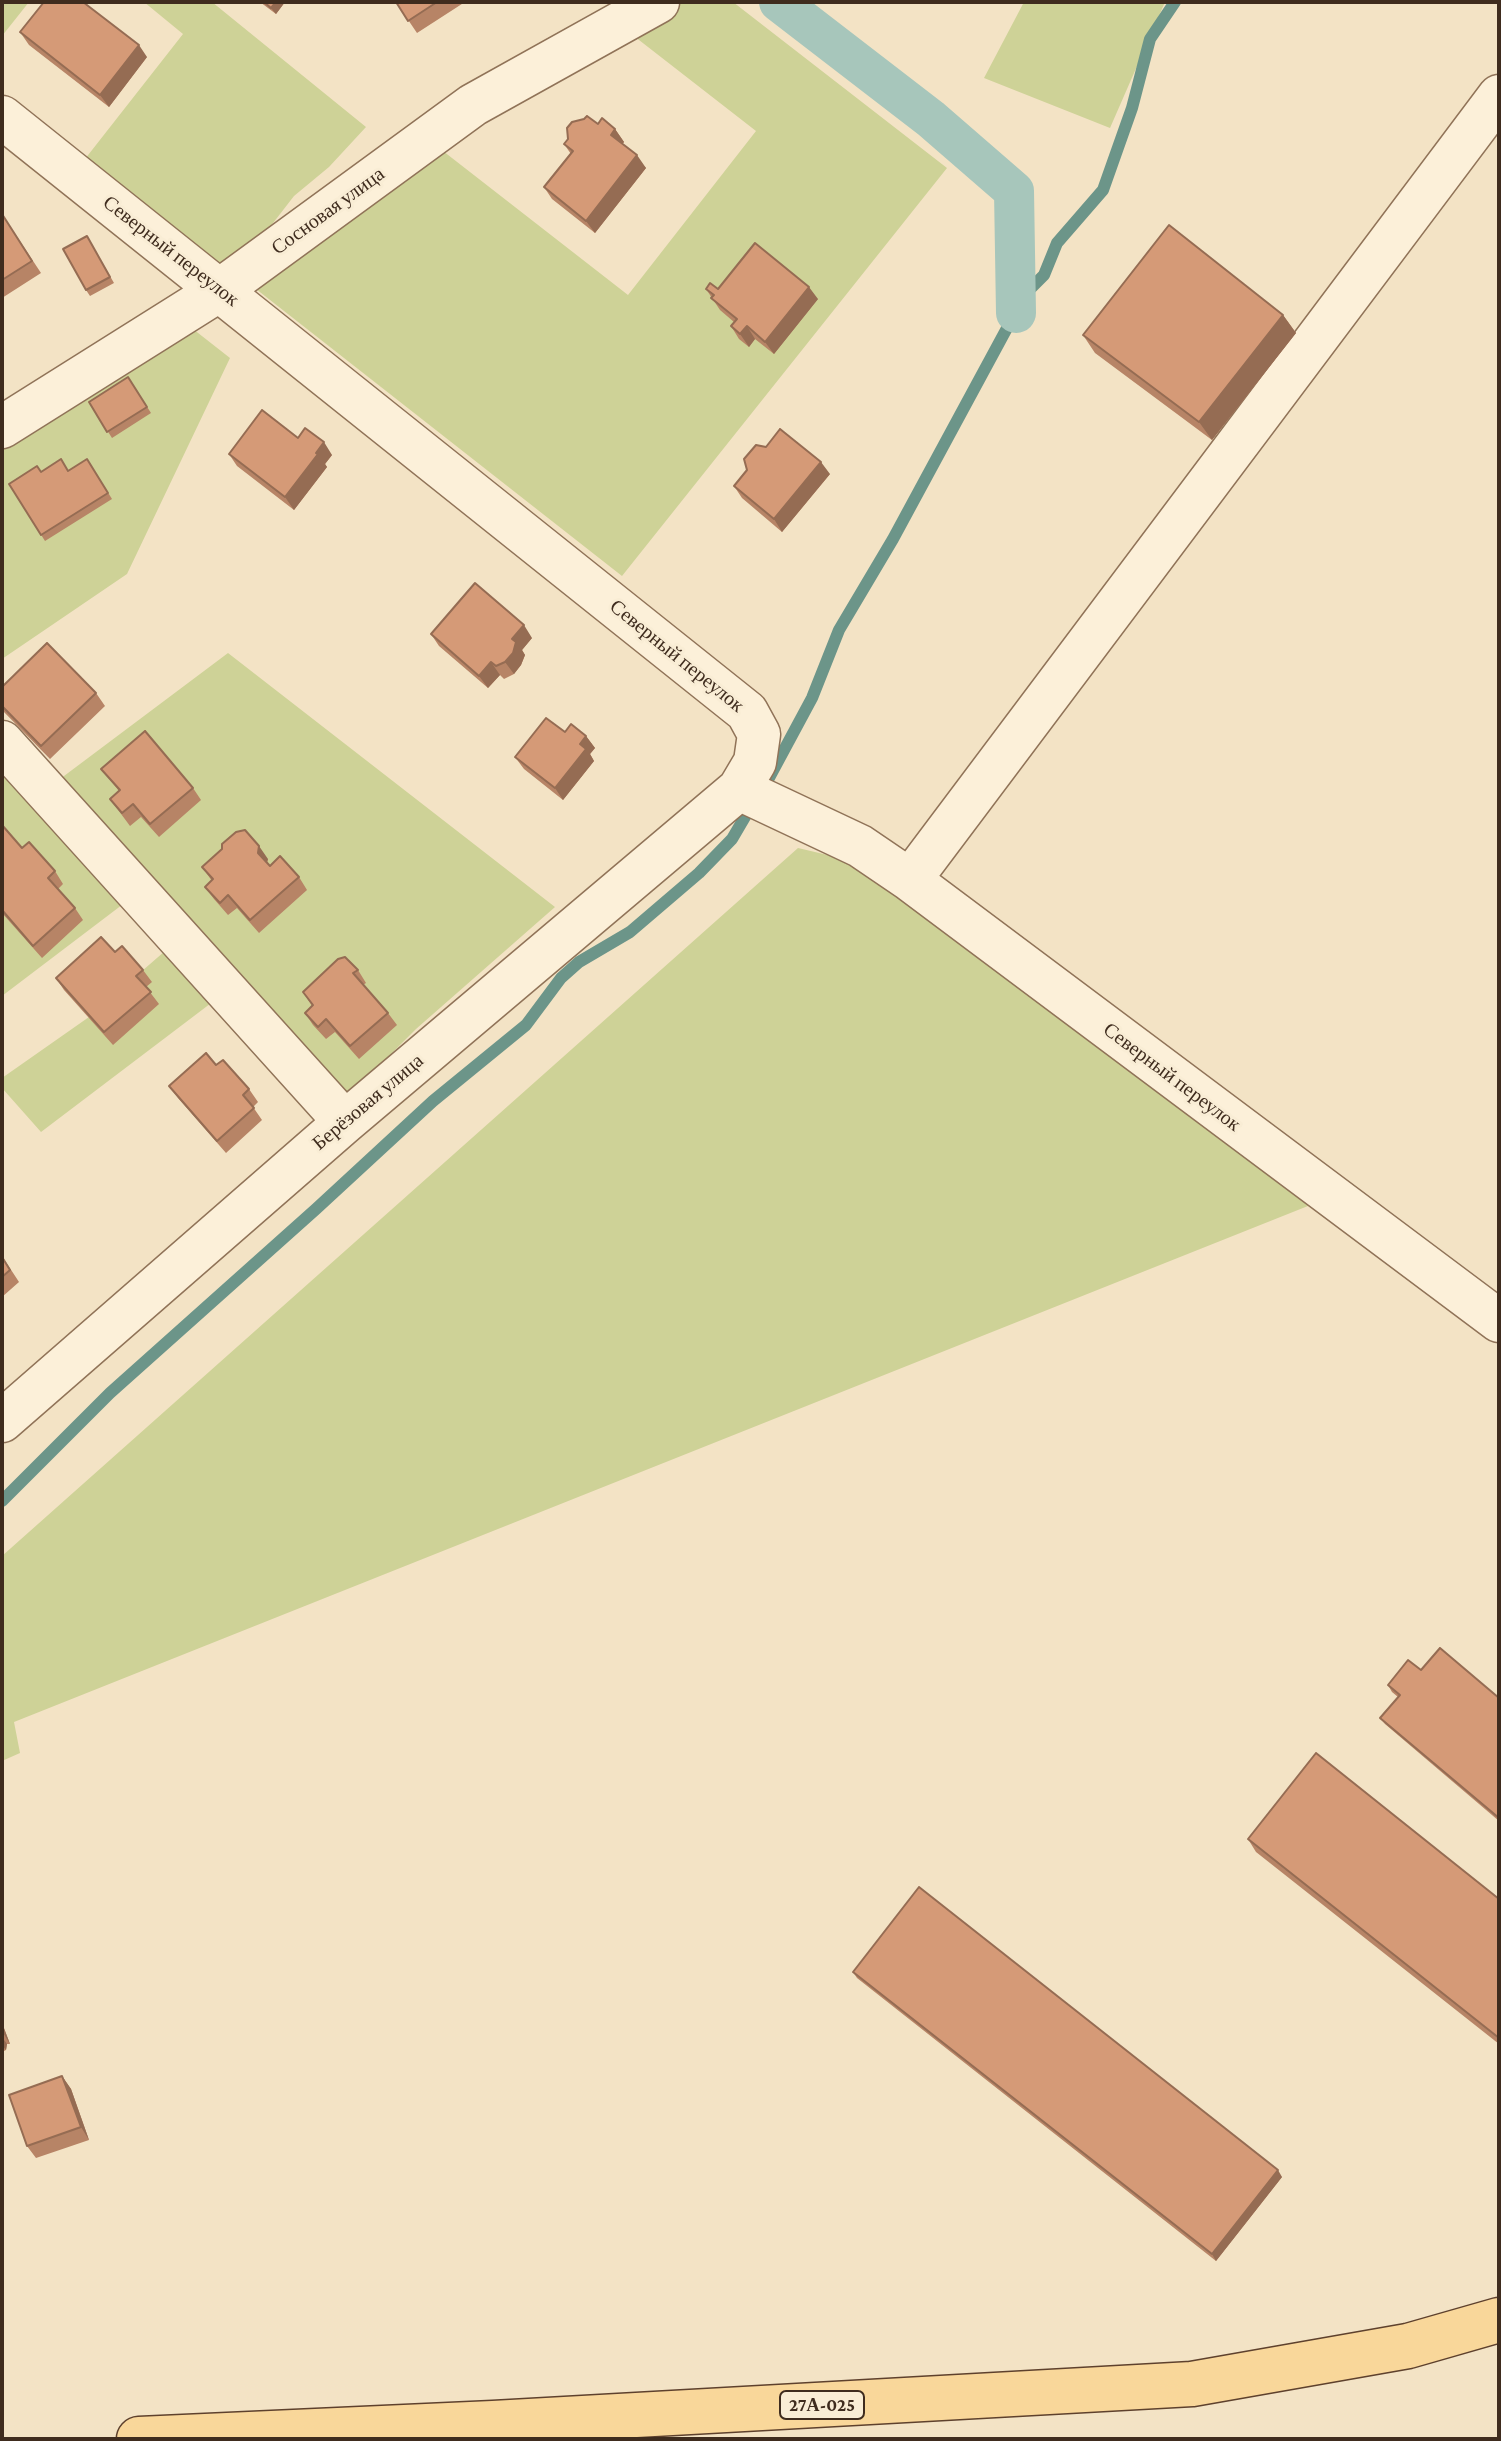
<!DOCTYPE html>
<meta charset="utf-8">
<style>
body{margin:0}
#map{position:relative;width:1501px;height:2441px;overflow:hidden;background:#f3e3c5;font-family:"Crimson Pro",serif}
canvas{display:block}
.frame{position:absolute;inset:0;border:4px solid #3f2c1e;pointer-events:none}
</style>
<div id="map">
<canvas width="1501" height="2441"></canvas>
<div class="frame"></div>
</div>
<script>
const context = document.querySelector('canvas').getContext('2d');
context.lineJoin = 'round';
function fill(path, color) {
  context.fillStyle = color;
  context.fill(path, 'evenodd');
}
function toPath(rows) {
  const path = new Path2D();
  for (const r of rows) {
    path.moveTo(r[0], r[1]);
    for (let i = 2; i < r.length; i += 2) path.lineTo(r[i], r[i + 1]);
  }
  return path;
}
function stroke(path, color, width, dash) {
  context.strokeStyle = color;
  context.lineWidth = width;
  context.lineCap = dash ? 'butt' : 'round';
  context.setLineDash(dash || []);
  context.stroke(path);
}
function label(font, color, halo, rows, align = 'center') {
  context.font = font + ' "Crimson Pro",serif';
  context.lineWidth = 6;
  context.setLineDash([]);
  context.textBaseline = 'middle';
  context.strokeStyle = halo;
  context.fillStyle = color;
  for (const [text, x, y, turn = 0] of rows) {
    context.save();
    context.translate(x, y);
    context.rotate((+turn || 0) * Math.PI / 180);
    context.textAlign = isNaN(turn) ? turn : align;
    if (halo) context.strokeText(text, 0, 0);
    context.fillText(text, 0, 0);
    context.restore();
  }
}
const green = toPath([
 [2,2,29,2,2,36],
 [144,2,212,2,366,127,329,167,294,196,232,276,85,159,183,34],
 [678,2,733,2,947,168,622,576,242,278,443,151,628,295,756,131,630,33],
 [1024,2,1165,2,1110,128,984,78],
 [193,329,230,358,127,574,2,659,2,450],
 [228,653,555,907,416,1029,334,1111,227,991,41,1132,2,1088,2,1078,89,1017,180,938,139,892,2,996,2,737,48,788],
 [798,848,857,862,1318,1202,14,1722,20,1753,2,1761,2,1556]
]);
const stream = toPath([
 [769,778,812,698,839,630,893,539,1026,293,1044,275,1057,243,1103,190,1132,108,1150,39,1175,2],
 [2,1501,110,1393,316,1209,433,1101,526,1025,561,978,579,962,630,932,699,873,732,839,749,810]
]);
const canal = toPath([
 [779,2,931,119,1014,191,1016,313]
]);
const minor = toPath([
 [2,117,747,712,759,734,755,762,739,789,345,1122,2,1421],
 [2,427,220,290,473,105,658,2],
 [2,742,345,1122],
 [739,789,860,846,910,880,1499,1321],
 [910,880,1499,96]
]);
const major = toPath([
 [139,2439,493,2423,1192,2384,1408,2346,1499,2320]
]);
const wall = toPath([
 [260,2,285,2,276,14],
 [396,2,465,2,417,33],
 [20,32,147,57,109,107,29,45],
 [598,124,615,129,624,142,622,144,646,168,595,233,552,199,544,187,571,154,564,144],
 [2,214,41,273,2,298],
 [87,236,114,283,90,296,86,290],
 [706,289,718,289,818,299,774,354,755,339,749,347,739,339,731,326,734,322,720,310],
 [1283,315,1296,333,1212,440,1095,353,1083,335],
 [128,377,151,413,112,438,89,402],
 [298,438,332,455,325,464,327,467,294,510,237,466,229,454],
 [87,459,112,499,45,541,9,484,37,466,41,472,68,471],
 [830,474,782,532,742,498,734,486],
 [431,634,532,638,522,650,525,655,521,665,514,674,504,679,500,675,488,688,439,646],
 [2,687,96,693,105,706,50,759,2,710],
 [565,732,586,736,595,748,590,754,594,761,563,800,524,769,515,757],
 [101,769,193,788,201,800,159,837,141,817,130,826,110,799,119,791],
 [2,825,22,848,55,871,63,884,58,889,75,908,83,920,42,958,2,913],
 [268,859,267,863,270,866,299,877,307,890,259,933,237,908,228,915,214,899,205,887,212,881,202,867],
 [115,952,143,970,152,982,146,987,159,1004,113,1045,64,990,56,978],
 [358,970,366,983,363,985,388,1013,397,1025,359,1059,335,1032,326,1039,313,1025,305,1013,312,1006,303,992],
 [216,1065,249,1089,258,1102,253,1107,262,1120,226,1153,178,1098,169,1086],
 [2,1256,19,1282,2,1297],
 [1421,1670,1499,1698,1499,1821,1385,1724,1380,1718,1398,1697,1392,1692,1388,1685],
 [1248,1839,1499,1899,1499,2044,1256,1852],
 [853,1972,1282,2177,1216,2261,857,1978],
 [2,2023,10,2044,7,2044,6,2050,2,2052],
 [62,2076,71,2089,89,2140,36,2158,27,2146]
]);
const shadedWall = toPath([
 [276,2,285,2,276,14,271,8],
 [139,45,147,57,109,107,100,95],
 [615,129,624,142,620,147,611,135],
 [637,155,646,168,595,233,586,221],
 [809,287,818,299,774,354,765,342],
 [1283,315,1296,333,1212,440,1199,422],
 [747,326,755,339,749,347,740,334],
 [324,442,332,455,325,464,327,467,294,510,285,497],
 [821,462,830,474,782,532,774,519],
 [524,625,532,638,522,650,525,655,521,665,514,674,505,662,512,639],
 [491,662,500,675,488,688,479,676],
 [586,736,595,748,590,754,594,761,563,800,555,788,580,744],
 [259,846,268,859,266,865,258,853],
 [2,2023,10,2044,2,2031],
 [2,2037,7,2044,6,2050,2,2045],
 [62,2076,71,2089,89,2140,81,2127],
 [1278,2170,1282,2177,1216,2261,1212,2254]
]);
const building = toPath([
 [44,2,83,2,139,45,100,95,20,32,44,2],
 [264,2,276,2,271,8,264,2],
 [396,2,437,2,408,21,396,2],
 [587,116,598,124,602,118,615,129,611,135,637,155,586,221,544,187,573,151,564,144,568,139,567,128,572,122,584,119,587,116],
 [2,214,32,261,2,280,2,214],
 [1169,225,1283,315,1199,422,1083,335,1169,225],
 [87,236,110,277,86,290,63,249,87,236],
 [755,243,809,287,765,342,747,326,740,334,731,326,737,319,711,298,714,295,706,289,710,283,718,289,755,243],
 [128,377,147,407,107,432,89,402,128,377],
 [262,410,298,438,305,428,324,442,316,453,318,454,285,497,229,454,262,410],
 [780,429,821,462,774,519,734,486,747,470,744,459,756,445,766,447,780,429],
 [61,459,68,471,87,459,108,493,41,535,9,484,37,466,41,472,61,459],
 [475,583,524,625,512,639,516,642,513,653,505,662,496,666,491,662,479,676,431,634,475,583],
 [47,643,96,693,41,746,2,706,2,687,47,643],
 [546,718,565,732,571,724,586,736,580,744,586,749,555,788,515,757,546,718],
 [145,731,193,788,150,824,133,804,122,813,110,799,120,790,101,769,145,731],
 [2,825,22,848,29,842,55,871,48,878,75,908,33,946,2,910,2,825],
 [245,830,259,846,258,853,270,866,280,856,299,877,250,920,228,895,220,903,205,887,213,879,202,867,222,849,222,844,236,832,245,830],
 [101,937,115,952,122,946,143,970,136,976,151,992,104,1032,56,978,101,937],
 [345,957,358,970,353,973,388,1013,350,1046,326,1019,318,1027,305,1013,313,1005,303,992,338,959,345,957],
 [206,1053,216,1065,223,1060,249,1089,243,1095,254,1108,217,1141,169,1086,206,1053],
 [2,1257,10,1270,2,1277,2,1257],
 [1440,1648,1499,1698,1499,1818,1380,1718,1400,1695,1388,1685,1408,1660,1421,1670,1440,1648],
 [1316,1753,1499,1899,1499,2038,1248,1839,1316,1753],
 [919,1887,1278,2170,1212,2254,853,1972,919,1887],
 [62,2076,81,2127,27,2146,9,2095,62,2076]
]);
const shields = [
 [822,2405,84]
];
const shieldNames = [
 ["27А-025",822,2405]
];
const streetNames = [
 ["Сосновая улица",328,211,-36],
 ["Северный переулок",171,251,38],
 ["Северный переулок",677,656,39],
 ["Северный переулок",1172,1077,37],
 ["Берёзовая улица",368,1102,-40]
];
fill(green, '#ced297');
stroke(stream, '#6c9589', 12);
stroke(canal, '#a7c6bb', 40);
stroke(minor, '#907358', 45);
stroke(major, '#5e412d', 47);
stroke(minor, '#fcf0d9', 42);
stroke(major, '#f9d79a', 44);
fill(wall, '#b78466');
fill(shadedWall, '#956c53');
fill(building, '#d59a77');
stroke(building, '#956c53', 2);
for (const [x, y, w] of shields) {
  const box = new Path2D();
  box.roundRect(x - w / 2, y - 14, w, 28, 6);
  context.fillStyle = '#f9edd5';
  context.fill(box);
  stroke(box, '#3f2c1e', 2);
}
label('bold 18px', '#3f2c1e', null, shieldNames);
label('20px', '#3f2c1e', '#f9edd5', streetNames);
</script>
